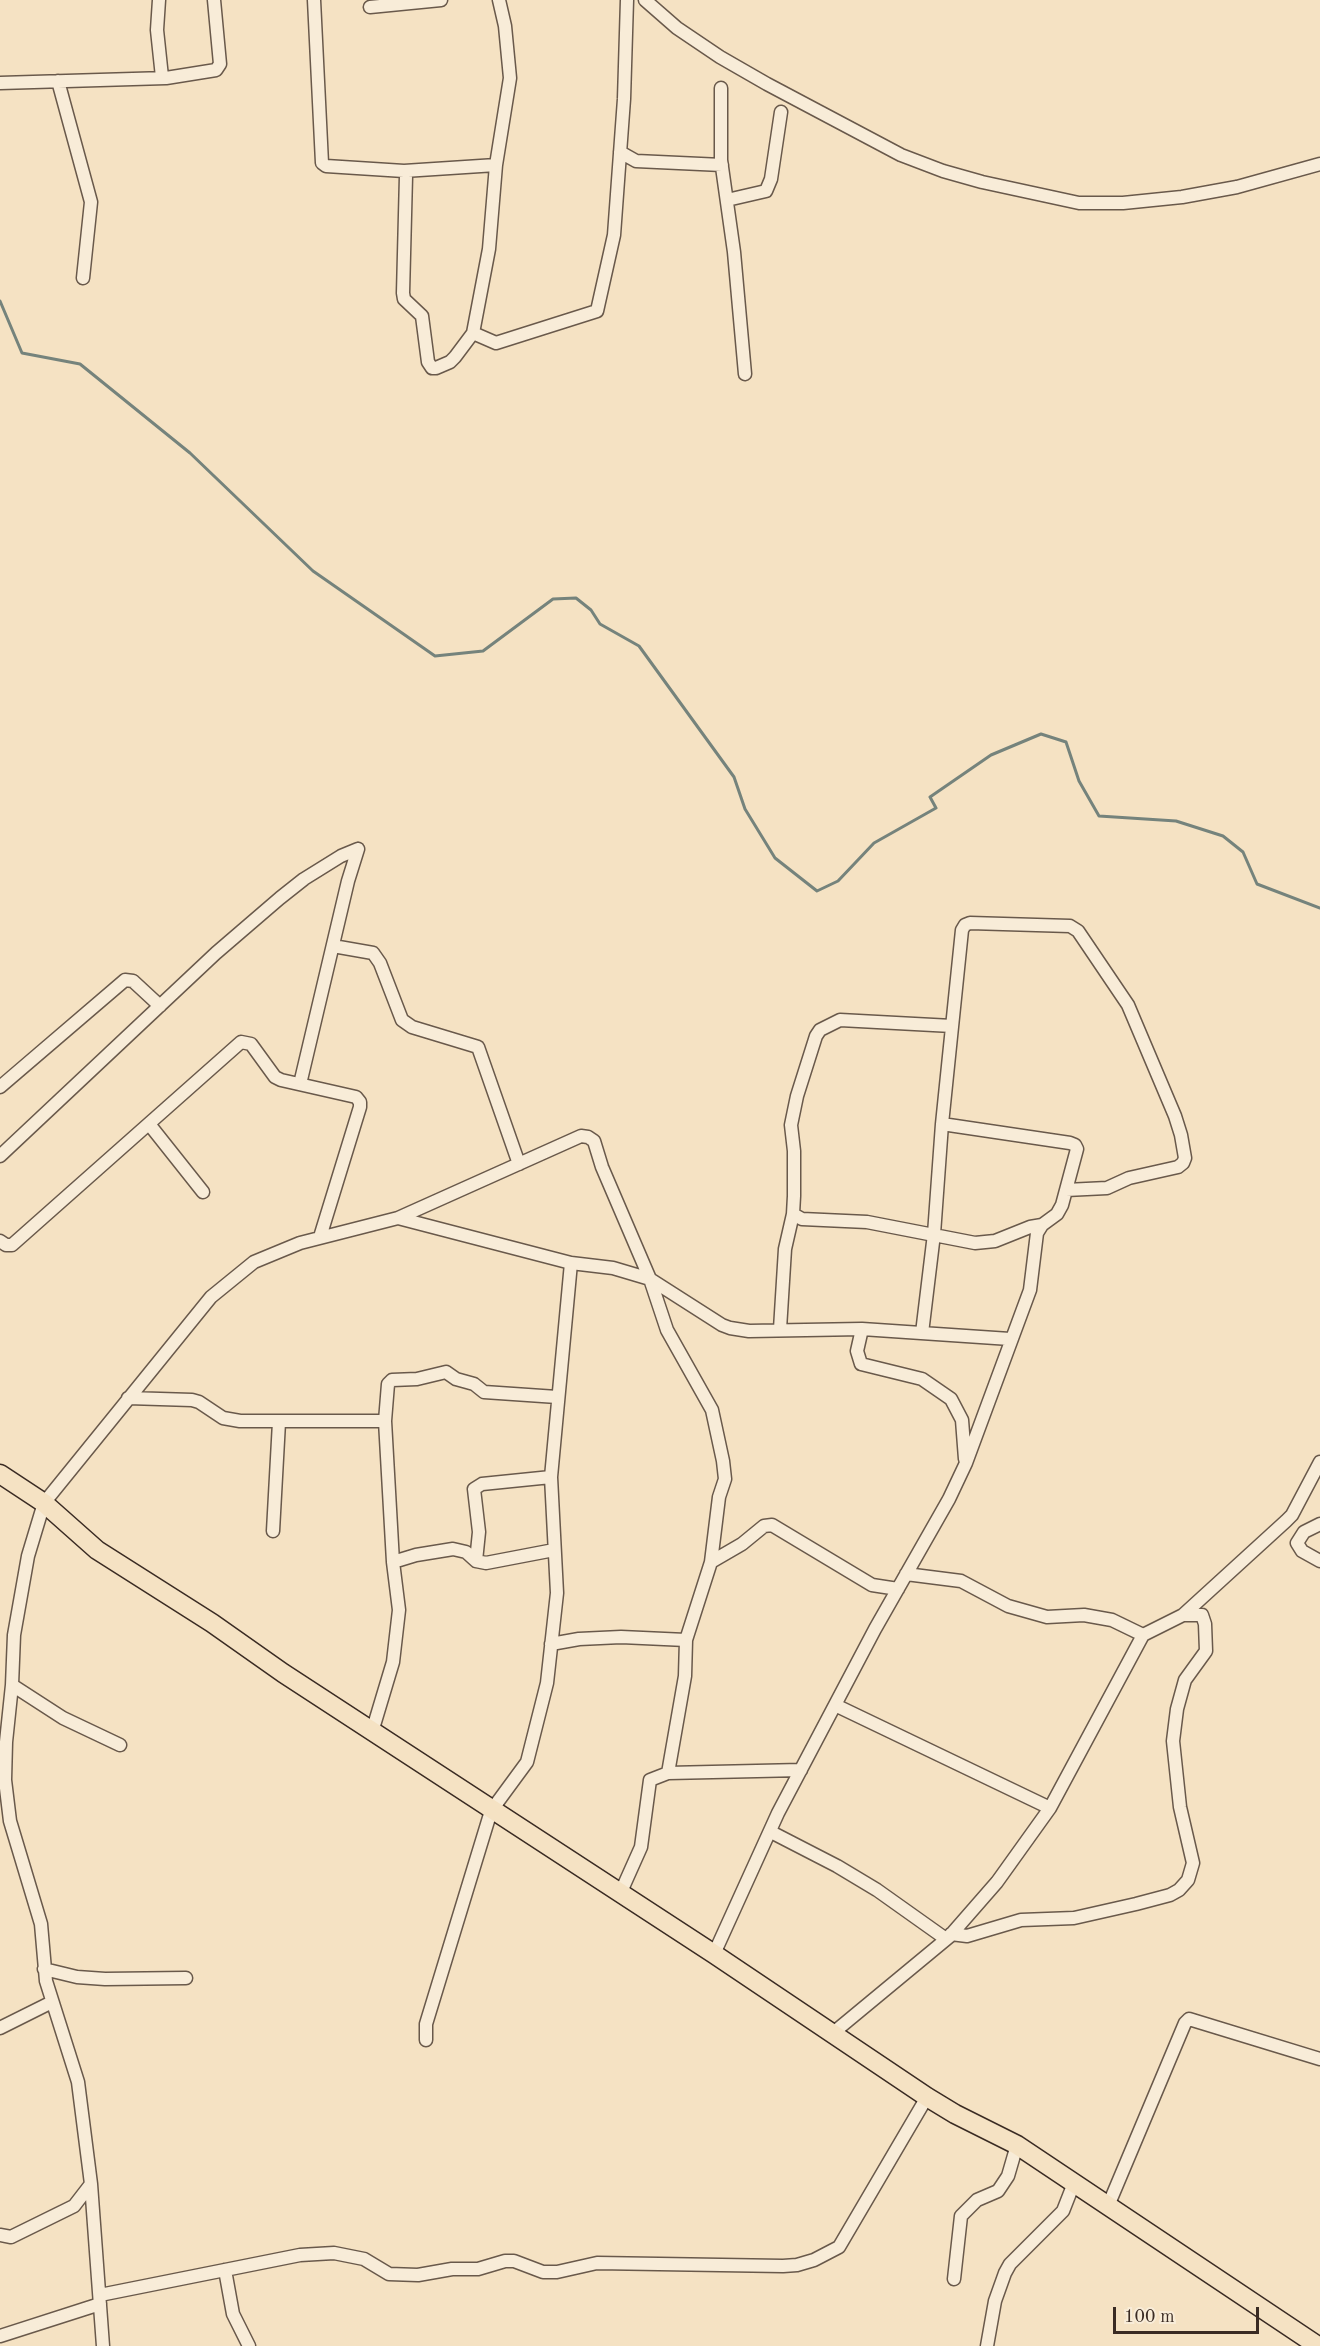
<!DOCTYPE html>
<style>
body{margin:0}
#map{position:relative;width:1320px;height:2346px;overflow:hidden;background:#f5e2c3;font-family:"Old Standard TT",serif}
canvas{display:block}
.scale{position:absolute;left:1113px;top:2307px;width:146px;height:27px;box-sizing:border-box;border:3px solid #3a2b23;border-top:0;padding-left:8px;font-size:18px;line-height:21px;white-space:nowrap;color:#3a2b23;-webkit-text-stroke:4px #f8ecd8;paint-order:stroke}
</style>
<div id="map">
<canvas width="1320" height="2346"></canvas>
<div class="scale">100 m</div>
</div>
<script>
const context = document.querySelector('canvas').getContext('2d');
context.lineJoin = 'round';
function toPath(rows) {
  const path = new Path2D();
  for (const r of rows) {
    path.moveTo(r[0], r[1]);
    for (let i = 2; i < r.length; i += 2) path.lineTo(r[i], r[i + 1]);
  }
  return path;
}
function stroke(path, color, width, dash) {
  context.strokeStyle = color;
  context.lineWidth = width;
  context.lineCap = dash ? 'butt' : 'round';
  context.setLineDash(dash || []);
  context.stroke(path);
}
const stream = toPath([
 [0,301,22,353,80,364,190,453,313,571,435,656,483,651,553,599,576,598,591,610,600,624,639,646,734,777,745,809,775,858,817,891,838,881,874,843,936,808,930,797,991,755,1041,734,1066,742,1079,781,1099,816,1176,821,1223,836,1243,852,1257,884,1320,908]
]);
const street = toPath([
 [159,0,157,30,162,77],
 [314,0,322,163,326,166,404,171,496,165],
 [645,0,677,28,720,57,767,84,901,155,943,171,982,182,1079,203,1123,203,1182,197,1237,187,1320,164],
 [370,7,441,0],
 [58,81,91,202,83,278],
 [0,83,166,78,216,70,220,64,214,0],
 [721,88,721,160,734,252,745,374],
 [620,152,636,161,722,165],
 [404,171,406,176,403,293,404,299,422,316,428,362,432,368,436,368,450,362,455,357,473,333,489,249,496,165,510,78,505,26,499,0],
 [727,200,766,191,771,179,781,112],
 [473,333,496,343,597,311,614,235,624,99,627,0],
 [333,946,373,953,380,963,402,1020,412,1027,478,1047,519,1164],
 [300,1084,348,881,358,849],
 [0,1087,125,980,133,981,160,1006],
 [149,1124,203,1192],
 [0,1156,216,953,280,898,304,879,341,856,358,849],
 [793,1214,802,1219,867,1222,975,1243,995,1241,1030,1227,1042,1225],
 [398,1218,571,1263,613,1268,650,1279,722,1325,730,1328,749,1331,862,1329,1010,1339],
 [0,1241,6,1245,12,1245,241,1042,251,1044,275,1077,281,1080,356,1097,360,1102,360,1107,320,1237],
 [780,1329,785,1249,793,1214,794,1196,794,1151,791,1125,797,1096,816,1036,820,1030,840,1020,952,1026],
 [862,1329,857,1351,861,1364,922,1379,951,1399,962,1420,965,1459],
 [922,1333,934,1234,942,1124,962,930,965,925,970,923,1070,926,1078,931,1128,1005,1175,1116,1181,1135,1185,1158,1183,1163,1178,1167,1129,1178,1107,1188,1066,1190],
 [128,1398,192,1400,199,1402,223,1418,240,1421,385,1421],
 [1320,1524,1304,1532,1297,1543,1302,1551,1320,1561],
 [273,1531,279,1422],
 [476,1561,479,1532,474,1489,482,1484,551,1477],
 [393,1562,416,1555,453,1549,466,1552,476,1561,486,1563,554,1550],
 [711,1562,742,1544,764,1526,772,1525,872,1585,898,1589],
 [906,1574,961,1581,1008,1606,1047,1617,1084,1615,1112,1620,1143,1635],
 [551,1644,579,1639,621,1637,686,1640],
 [12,1685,63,1718,120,1745],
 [835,1705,1050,1808],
 [372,1732,393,1662,399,1610,393,1562,385,1421,388,1384,392,1380,417,1379,446,1372,456,1379,474,1384,484,1392,557,1397],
 [771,1832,837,1866,877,1890,946,1939],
 [620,1894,641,1847,650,1780,668,1773,801,1770],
 [951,1934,967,1936,1021,1920,1074,1918,1136,1904,1170,1895,1179,1890,1188,1880,1193,1863,1180,1807,1173,1741,1177,1709,1185,1680,1206,1651,1205,1624,1202,1615,1183,1615],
 [714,1954,778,1813,875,1629,949,1499,966,1463,1030,1290,1037,1233,1042,1225,1057,1214,1062,1205,1077,1149,1075,1145,1070,1143,942,1124],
 [44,1969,77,1977,105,1979,186,1978],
 [0,2028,52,2002],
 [833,2033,949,1937,997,1882,1050,1808,1143,1635,1183,1615,1286,1521,1292,1515,1320,1462],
 [426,2040,426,2024,491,1811,527,1762,547,1683,557,1593,551,1477,571,1263],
 [1108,2206,1185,2023,1189,2019,1320,2059],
 [0,2235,11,2237,74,2206,91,2184],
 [225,2270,233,2314,249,2346],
 [954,2279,961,2216,977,2200,998,2191,1008,2176,1017,2145],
 [100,2295,300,2255,334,2253,364,2259,389,2274,418,2275,452,2269,478,2269,505,2261,514,2261,543,2272,557,2272,597,2263,783,2266,797,2265,814,2260,839,2247,927,2097],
 [0,2336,100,2304],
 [103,2346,91,2184,78,2082,46,1981,41,1924,10,1821,5,1780,6,1742,12,1685,14,1635,28,1556,44,1503,211,1297,254,1262,300,1243,398,1218,581,1136,588,1137,594,1141,602,1167,650,1279,667,1330,712,1410,723,1461,725,1479,719,1497,711,1562,686,1640,685,1676,668,1773],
 [987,2346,995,2301,1005,2273,1010,2264,1063,2211,1074,2183]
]);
const primary = toPath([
 [0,1474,44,1503,97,1550,212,1623,283,1673,714,1954,927,2097,955,2114,1017,2145,1318,2346]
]);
stroke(stream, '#75837c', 3);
stroke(street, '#69594b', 15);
stroke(primary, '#3a2b23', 21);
stroke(street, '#f8ecd8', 12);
stroke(primary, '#f5e2c3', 18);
</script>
